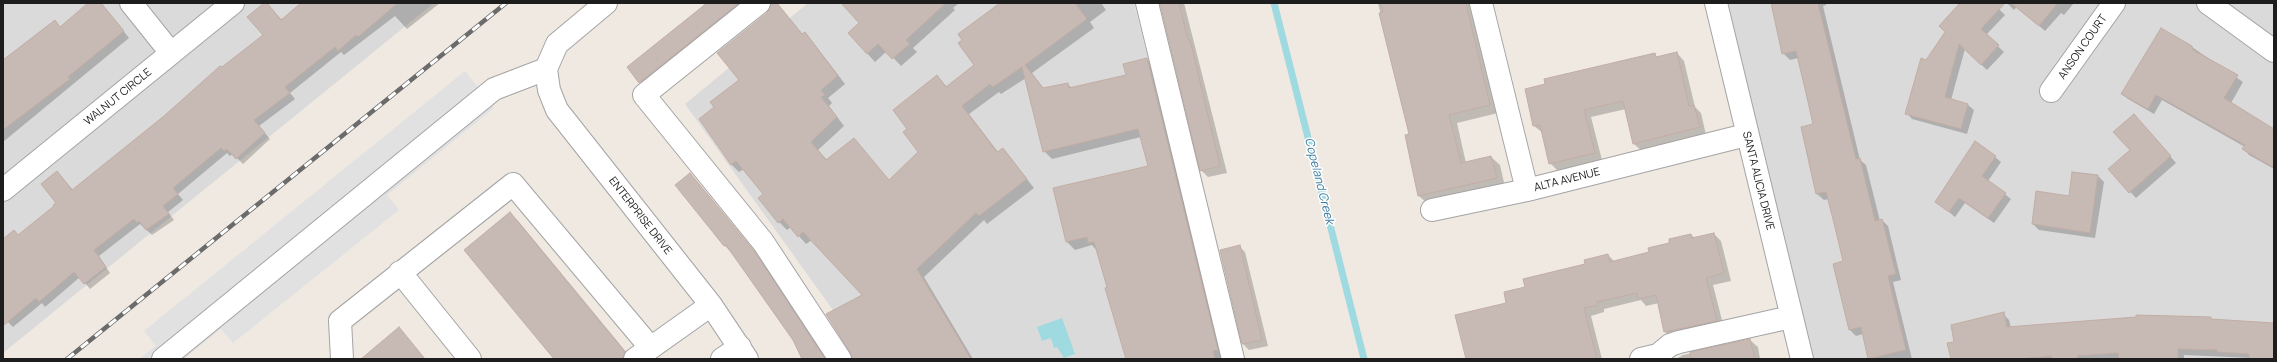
<!DOCTYPE html>
<style>
body{margin:0}
#map{position:relative;width:2277px;height:362px;overflow:hidden;background:#efe9e2;font-family:Manrope,sans-serif}
canvas{display:block}
.frame{position:absolute;inset:0;border:4px solid #1d1d1d;pointer-events:none}
</style>
<div id="map">
<canvas width="2277" height="362"></canvas>
<div class="frame"></div>
</div>
<script>
const context = document.querySelector('canvas').getContext('2d');
context.lineJoin = 'round';
function fill(path, color) {
  context.fillStyle = color;
  context.fill(path, 'evenodd');
}
function toPath(rows) {
  const path = new Path2D();
  for (const r of rows) {
    path.moveTo(r[0], r[1]);
    for (let i = 2; i < r.length; i += 2) path.lineTo(r[i], r[i + 1]);
  }
  return path;
}
function stroke(path, color, width, dash) {
  context.strokeStyle = color;
  context.lineWidth = width;
  context.lineCap = dash ? 'butt' : 'round';
  context.setLineDash(dash || []);
  context.stroke(path);
}
function label(font, color, halo, rows, align = 'center') {
  context.font = font + ' Manrope,sans-serif';
  context.lineWidth = 3;
  context.setLineDash([]);
  context.textBaseline = 'middle';
  context.strokeStyle = halo;
  context.fillStyle = color;
  for (const [text, x, y, turn = 0] of rows) {
    context.save();
    context.translate(x, y);
    context.rotate((+turn || 0) * Math.PI / 180);
    context.textAlign = isNaN(turn) ? turn : align;
    if (halo) context.strokeText(text, 0, 0);
    context.fillText(text, 0, 0);
    context.restore();
  }
}
const residential = toPath([
 [3,3,434,3,3,353],
 [808,3,1134,3,1223,359,865,359,858,345,685,104],
 [1710,3,2274,3,2274,359,1799,359]
]);
const parking = toPath([
 [465,71,494,108,387,195,399,210,233,343,221,329,184,359,139,359,156,346,144,331]
]);
const water = toPath([
 [1062,318,1075,354,1064,358,1057,347,1054,348,1051,338,1042,341,1037,327]
]);
const shadow = toPath([
 [90,3,101,3,129,38,3,142,3,62,60,27],
 [265,3,282,20,303,3,440,3,407,29,395,16,344,55,341,52,290,93,295,99,259,126,270,139,243,164,233,154,230,156,227,153,178,194,183,200,168,212,174,220,152,235,140,224,99,256,110,273,90,289,80,277,45,307,42,303,13,327,7,321,3,324,3,240,18,236,56,207,57,172,73,190,164,117,264,35],
 [707,3,757,3,648,90,629,68],
 [772,3,777,3,803,35,805,33,812,41,845,84,828,98,832,103,829,106,844,126,818,150,827,160,854,139,889,181,920,152,908,129,937,76,947,87,976,65,1010,3,1101,3,1106,10,1090,22,1094,28,1032,73,1044,89,1067,84,1072,88,1127,75,1147,59,1155,67,1225,358,1122,359,1127,357,1097,251,1092,245,1075,250,1067,242,1149,167,1141,137,1052,159,1044,151,1026,78,1001,94,999,92,969,114,998,152,1003,149,1034,188,987,224,984,220,924,277,973,359,853,359,864,295,812,240,806,244,791,227,787,230,779,222,765,194,744,169,739,172,731,164,716,108,740,81],
 [851,3,959,3,953,8,955,10,913,48,917,52,901,66,887,51,875,62,849,33,861,23],
 [1160,3,1184,3,1227,173,1208,177,1201,170],
 [1378,3,1471,3,1498,113,1457,123,1466,163,1491,157,1500,165,1505,187,1428,204,1419,196,1407,136,1410,135],
 [1772,3,1826,3,1826,5,1823,6,1860,160,1866,165,1880,221,1882,220,1888,226,1901,280,1893,282,1912,359,1869,359,1863,334,1856,336,1850,330,1844,262,1829,199,1824,200,1817,194,1814,124,1798,58,1790,60,1783,53],
 [1962,3,1993,3,2005,15,1986,35,2004,52,1987,70,1965,49,1951,100,1968,105,1974,110,1967,134,1912,119,1907,113,1926,61,1947,32],
 [2007,3,2020,3,2014,10],
 [2025,3,2074,3,2064,15,2061,13,2045,31,2020,9],
 [2192,47,2243,82,2231,103,2274,130,2274,169,2249,155,2244,149,2245,147,2162,100,2154,114,2128,99,2122,94],
 [1677,53,1684,61,1695,107,1701,113,1706,135,1642,151,1634,144,1626,109,1591,117,1602,160,1558,171,1550,163,1543,133,1534,126,1655,55,1658,58],
 [2140,121,2176,163,2136,198,2109,169,2131,150],
 [1995,157,2001,162,1988,181,2011,199,1994,223,1965,203,1955,217,1936,201],
 [690,174,762,261,827,359,803,359,793,340,732,253,725,246],
 [2098,176,2104,182,2095,238,2039,230,2033,224],
 [510,213,519,222,632,359,555,359],
 [1714,234,1721,241,1731,281,1713,285,1724,328,1673,341,1666,333,1659,303,1646,306,1641,300,1604,309,1604,312,1591,316,1602,359,1466,359,1507,304,1526,288,1608,255,1615,262,1650,253,1691,235,1695,238],
 [1239,246,1245,252,1268,346,1249,350,1243,344,1221,251],
 [2003,314,2009,320,2011,328,2210,318,2213,320,2274,324,2274,359,2184,355,2184,359,1952,359,1955,342],
 [399,329,425,359,362,359],
 [1750,340,1758,347,1760,359,1676,359,1683,355]
]);
const stream = toPath([
 [1274,3,1364,359]
]);
const building = toPath([
 [88,3,101,3,124,31,68,77,70,79,3,130,3,60,55,20,60,27,88,3],
 [264,3,267,3,281,20,301,3,398,3,358,37,356,35,338,51,335,47,285,87,290,93,254,120,265,133,236,159,227,149,224,151,221,148,173,188,178,194,163,206,169,214,146,230,139,221,137,223,134,219,94,250,106,267,84,284,74,272,39,302,36,298,3,326,3,239,14,230,18,235,54,206,53,205,56,203,41,184,57,171,72,190,164,116,220,66,222,67,263,35,247,17,264,3],
 [707,3,739,3,639,83,627,67,707,3],
 [771,3,777,3,802,34,805,32,838,76,821,90,825,95,821,97,837,117,811,142,826,160,854,138,889,180,918,152,903,132,907,129,893,110,937,75,946,87,974,65,958,43,962,40,958,34,1000,3,1075,3,1087,19,1025,65,1043,88,1068,83,1069,88,1126,75,1123,64,1147,58,1218,350,1213,351,1215,359,1126,359,1105,288,1107,287,1094,242,1088,243,1087,237,1066,242,1053,188,1148,166,1138,129,1043,152,1022,67,993,87,990,84,962,106,997,152,1003,148,1027,179,979,216,976,213,917,269,971,359,852,359,850,352,826,314,862,295,803,232,798,237,783,219,778,223,758,198,763,194,736,161,731,165,699,119,714,107,710,102,739,80,717,53,767,13,771,3],
 [841,3,946,3,906,40,910,44,892,59,878,44,867,54,848,33,859,23,841,3],
 [1160,3,1179,3,1188,40,1190,40,1220,166,1200,171,1160,3],
 [1381,3,1466,3,1490,105,1449,115,1461,163,1491,156,1497,178,1418,196,1405,135,1409,134,1379,13,1383,12,1381,3],
 [1771,3,1818,3,1856,159,1860,158,1875,221,1882,219,1896,274,1888,276,1906,350,1868,359,1861,327,1849,330,1833,264,1843,261,1834,223,1826,192,1816,194,1801,127,1813,124,1806,93,1796,51,1782,54,1771,3],
 [1960,3,2005,3,1981,29,1999,45,1981,65,1959,44,1945,97,1968,104,1961,129,1905,114,1921,58,1926,60,1945,32,1939,26,1960,3],
 [2011,3,2058,3,2039,26,2011,3],
 [2161,28,2192,46,2193,50,2238,75,2224,98,2274,129,2274,168,2242,149,2245,145,2156,95,2148,109,2121,94,2161,28],
 [1677,52,1689,106,1694,105,1700,127,1633,144,1623,101,1584,110,1595,153,1549,164,1540,125,1533,126,1525,89,1545,84,1544,79,1655,53,1656,57,1677,52],
 [2134,114,2171,156,2129,193,2108,169,2130,150,2113,132,2134,114],
 [1975,141,1996,156,1982,176,2006,193,1988,218,1959,198,1949,212,1935,202,1975,141],
 [2072,172,2098,175,2090,233,2032,224,2036,191,2069,196,2072,172],
 [690,173,755,252,825,359,802,359,793,340,726,245,724,246,675,185,690,173],
 [510,212,625,352,623,359,554,359,464,250,510,212],
 [1714,233,1724,273,1706,278,1717,321,1664,332,1656,295,1638,299,1637,293,1597,302,1598,305,1584,308,1597,359,1466,359,1455,315,1506,303,1504,292,1525,287,1523,279,1585,264,1584,260,1608,254,1610,262,1649,252,1648,248,1669,243,1669,239,1691,234,1692,238,1714,233],
 [1240,245,1262,340,1242,344,1220,250,1240,245],
 [2004,312,2007,327,2136,317,2136,315,2211,317,2211,319,2274,323,2274,359,2249,359,2249,354,2217,352,2217,350,2178,349,2178,359,2119,359,2118,353,2077,356,2078,359,2052,359,2052,356,2019,359,1951,359,1947,343,1954,342,1951,325,2004,312],
 [399,327,425,359,361,359,399,327],
 [1750,339,1755,359,1691,359,1690,352,1750,339]
]);
const minor = toPath([
 [131,3,171,53],
 [759,3,644,95,763,242,840,359],
 [1147,3,1233,359],
 [1481,3,1527,190,1746,135],
 [1716,3,1802,359],
 [2208,3,2274,51],
 [546,69,549,90,557,110,711,305,747,359],
 [546,69,557,44,606,3],
 [2051,91,2114,3],
 [3,190,233,3],
 [1432,210,1527,190],
 [400,272,470,359],
 [163,359,494,89,546,69],
 [342,359,340,321,513,184,650,347],
 [635,359,711,305],
 [722,359,740,347],
 [1641,359,1658,355,1670,345,1679,342,1791,317]
]);
const rail = toPath([
 [67,359,506,3]
]);
const streetNames = [
 ["ANSON COURT",2083,47,-55],
 ["WALNUT CIRCLE",118,97,-39],
 ["ALTA AVENUE",1567,180,-14],
 ["SANTA ALICIA DRIVE",1758,181,76],
 ["ENTERPRISE DRIVE",640,216,52]
];
const waterNames = [
 ["Copeland Creek",1319,181,76]
];
fill(residential, '#dbdada');
fill(parking, '#e1e1e1');
fill(water, '#9fdae0');
fill(shadow, '#0003');
stroke(stream, '#9fdae0', 7);
fill(building, '#c7bab5');
stroke(building, '#c2ada3', 1);
stroke(minor, '#a4a4a4', 24);
stroke(minor, '#fff', 22);
stroke(rail, '#6b6b6b', 4.5);
stroke(rail, '#fff', 3, [9]);
label('11px', '#1d1d1d', '#fff', streetNames);
label('italic 12px', '#3d7da3', '#fff', waterNames);
</script>
